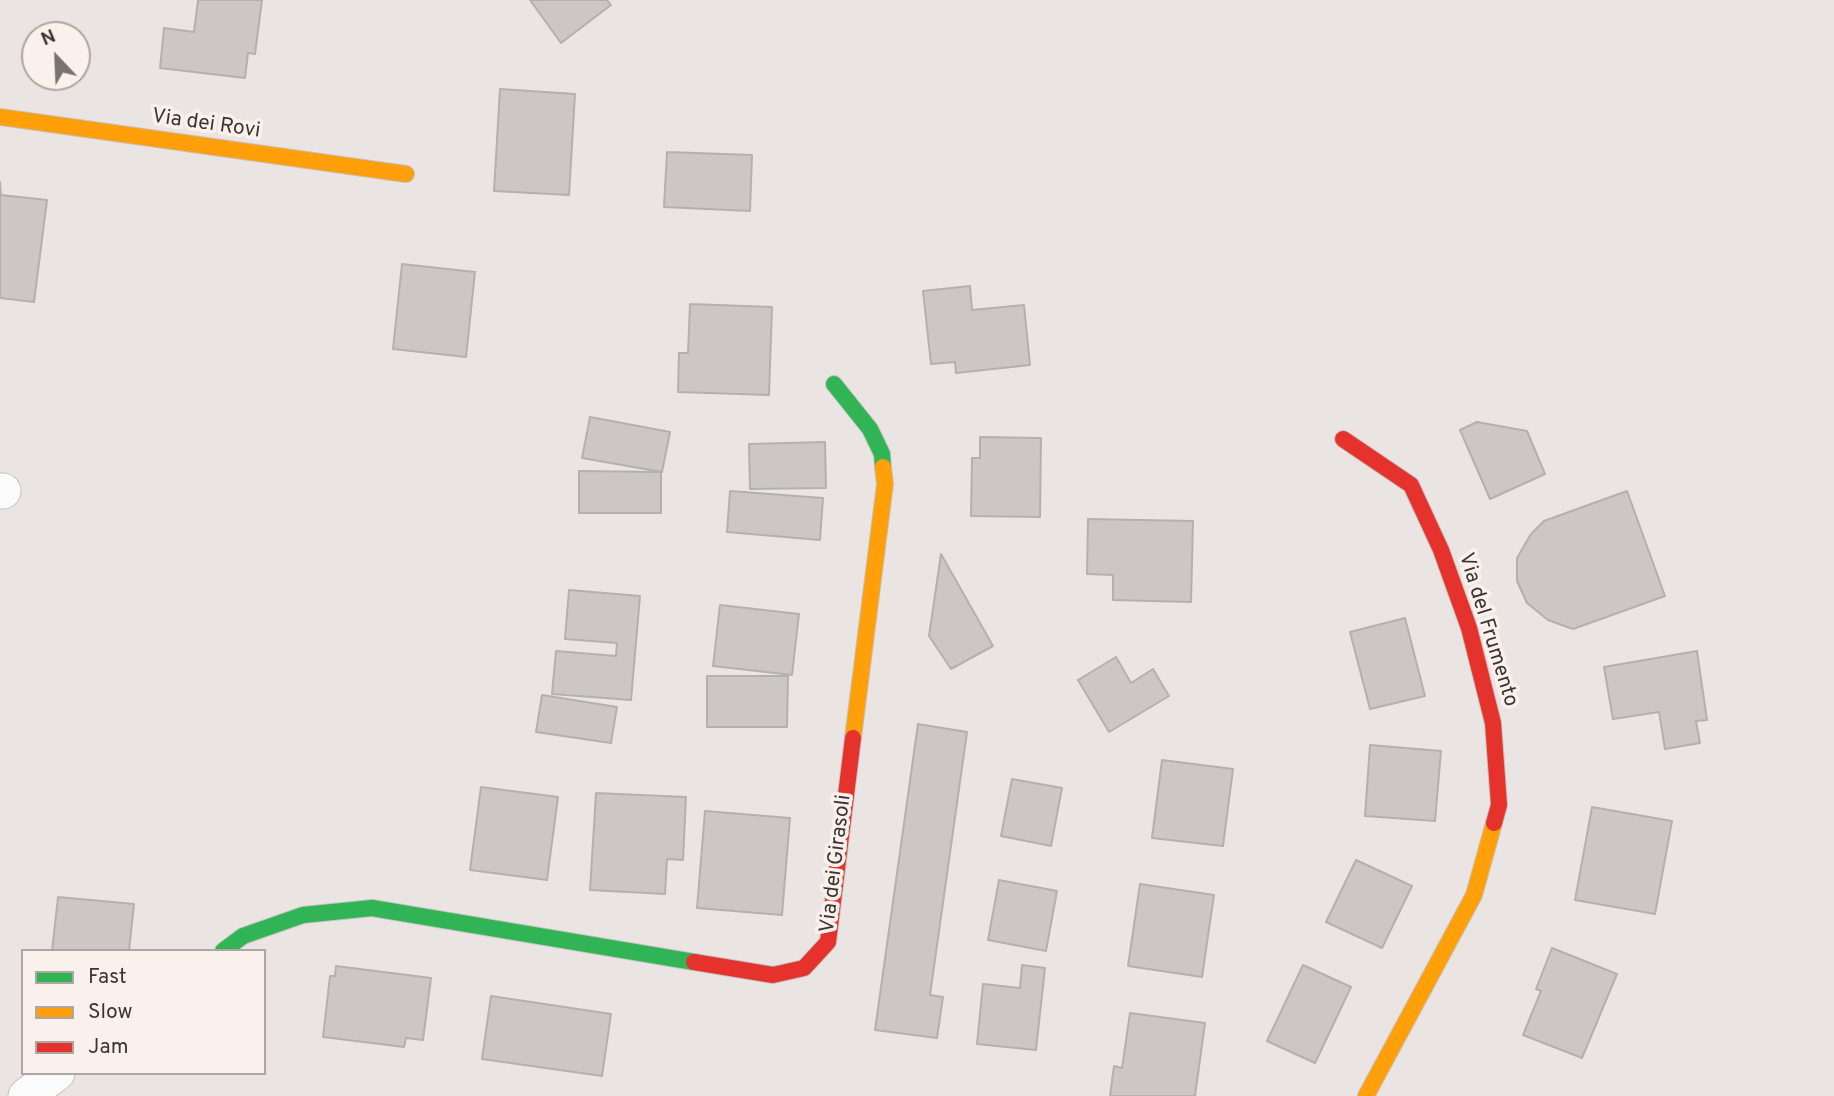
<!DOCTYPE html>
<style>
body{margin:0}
#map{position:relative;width:1834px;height:1096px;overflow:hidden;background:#eae5e2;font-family:Overpass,sans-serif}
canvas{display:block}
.legend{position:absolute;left:21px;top:949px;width:245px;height:126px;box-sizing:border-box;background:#fbf1ec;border:2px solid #aea6a2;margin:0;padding:9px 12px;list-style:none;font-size:21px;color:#3a3634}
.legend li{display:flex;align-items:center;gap:14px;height:35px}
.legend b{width:35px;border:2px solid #aea6a2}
.north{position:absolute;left:21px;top:21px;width:70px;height:70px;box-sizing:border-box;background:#fbf1ec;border:2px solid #aea6a2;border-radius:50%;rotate:337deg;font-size:19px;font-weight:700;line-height:28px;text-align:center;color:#3a3634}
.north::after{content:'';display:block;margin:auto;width:24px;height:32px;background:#787371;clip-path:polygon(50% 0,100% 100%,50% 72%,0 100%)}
</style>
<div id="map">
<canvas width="1834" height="1096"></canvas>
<ul class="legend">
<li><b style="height:9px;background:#30b455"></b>Fast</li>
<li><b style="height:9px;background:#ff9f0a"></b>Slow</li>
<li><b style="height:9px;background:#e5322d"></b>Jam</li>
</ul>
<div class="north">N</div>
</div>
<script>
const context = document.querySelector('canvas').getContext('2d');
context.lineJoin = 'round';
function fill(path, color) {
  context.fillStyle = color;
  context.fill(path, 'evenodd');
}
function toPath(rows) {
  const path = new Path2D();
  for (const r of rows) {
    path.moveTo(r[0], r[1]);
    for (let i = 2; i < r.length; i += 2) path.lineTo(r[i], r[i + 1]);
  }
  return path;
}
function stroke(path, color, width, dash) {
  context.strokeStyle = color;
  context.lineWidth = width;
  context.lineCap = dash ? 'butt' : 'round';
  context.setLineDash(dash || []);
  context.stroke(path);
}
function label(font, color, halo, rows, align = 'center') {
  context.font = font + ' Overpass,sans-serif';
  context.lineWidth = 7;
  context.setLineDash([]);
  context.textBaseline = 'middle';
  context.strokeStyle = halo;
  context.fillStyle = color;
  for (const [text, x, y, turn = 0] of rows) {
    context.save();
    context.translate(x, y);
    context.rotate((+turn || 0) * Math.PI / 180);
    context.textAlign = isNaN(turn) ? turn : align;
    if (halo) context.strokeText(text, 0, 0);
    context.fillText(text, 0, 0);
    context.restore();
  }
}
const building = toPath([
 [198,0,262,0,255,54,248,53,245,78,160,68,164,28,194,32,198,0],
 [530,0,607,0,611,5,561,43,530,0],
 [500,89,575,94,569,195,494,191,500,89],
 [667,152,752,155,750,211,664,207,667,152],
 [0,182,1,195,47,200,34,302,0,298,0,182],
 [402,264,475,272,466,357,393,349,402,264],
 [970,286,972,310,1024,305,1030,365,956,373,955,362,931,364,923,291,970,286],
 [690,304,772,307,769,395,678,392,679,353,688,353,690,304],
 [590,417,670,432,662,472,582,458,590,417],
 [1477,422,1527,431,1545,474,1490,499,1460,430,1477,422],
 [980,437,1041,438,1040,517,971,516,972,458,980,458,980,437],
 [825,442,826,488,750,489,749,444,825,442],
 [579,471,661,472,661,513,579,513,579,471],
 [730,491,823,498,820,540,727,532,730,491],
 [1627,491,1665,596,1573,629,1548,620,1527,603,1517,581,1517,558,1531,534,1544,521,1627,491],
 [1088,519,1193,521,1191,602,1113,600,1113,575,1087,574,1088,519],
 [941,554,993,646,951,669,929,636,941,554],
 [569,590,640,596,631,700,552,694,556,651,616,656,617,643,565,639,569,590],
 [720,605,799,614,792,675,713,666,720,605],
 [1405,618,1425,696,1370,709,1350,632,1405,618],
 [1697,651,1707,720,1696,721,1700,743,1665,749,1659,712,1613,719,1604,667,1697,651],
 [1116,657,1131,683,1153,669,1169,696,1109,732,1078,680,1116,657],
 [707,676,788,676,787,727,707,727,707,676],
 [542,695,617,707,611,743,536,732,542,695],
 [918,724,967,732,930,995,943,997,937,1038,875,1030,918,724],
 [1370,745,1441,751,1435,821,1365,816,1370,745],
 [1162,760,1233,769,1223,846,1152,838,1162,760],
 [1012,779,1062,788,1051,846,1001,836,1012,779],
 [481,787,558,797,547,880,470,870,481,787],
 [596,793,686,797,683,860,667,859,665,894,590,890,596,793],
 [1592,807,1672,821,1655,914,1575,900,1592,807],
 [705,811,790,818,782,915,697,908,705,811],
 [1356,860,1412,886,1382,948,1326,922,1356,860],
 [999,880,1057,891,1046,951,988,940,999,880],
 [1140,884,1214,895,1202,977,1128,966,1140,884],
 [58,897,134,904,129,951,52,951,58,897],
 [1552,948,1617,974,1582,1058,1523,1035,1541,991,1536,989,1552,948],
 [1022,965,1045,968,1036,1050,977,1044,983,984,1020,988,1022,965],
 [1303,965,1351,987,1315,1063,1267,1041,1303,965],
 [336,966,431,978,423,1040,406,1038,404,1047,323,1037,330,976,335,976,336,966],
 [491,996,611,1014,602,1076,482,1059,491,996],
 [1130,1013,1205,1023,1195,1096,1110,1096,1114,1066,1122,1068,1130,1013]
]);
const street = toPath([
 [0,491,3,491],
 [26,1096,57,1073]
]);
const fast = toPath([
 [834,384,870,429,882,454,883,467],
 [223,951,243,936,303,915,372,908,694,962]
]);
const slow = toPath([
 [0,117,406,174],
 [853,738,885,484,883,467],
 [1366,1096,1474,895,1494,823]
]);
const jam = toPath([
 [1343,439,1411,485,1441,550,1469,628,1493,723,1499,805,1494,823],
 [694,962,773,975,804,968,828,942,853,738]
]);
const streetNames = [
 ["Via dei Rovi",206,125,8],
 ["Via del Frumento",1487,630,73],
 ["Via dei Girasoli",837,864,-83]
];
fill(building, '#ccc7c6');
stroke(building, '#b4b0ae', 2);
stroke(street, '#c6c2c0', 37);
stroke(fast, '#c6c2c0', 18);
stroke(slow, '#c6c2c0', 18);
stroke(jam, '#c6c2c0', 18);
stroke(street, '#fcfbfb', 35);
stroke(fast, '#30b455', 16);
stroke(slow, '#ff9f0a', 16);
stroke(jam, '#e5322d', 16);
label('21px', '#3a3634', '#fbf1ec', streetNames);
</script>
